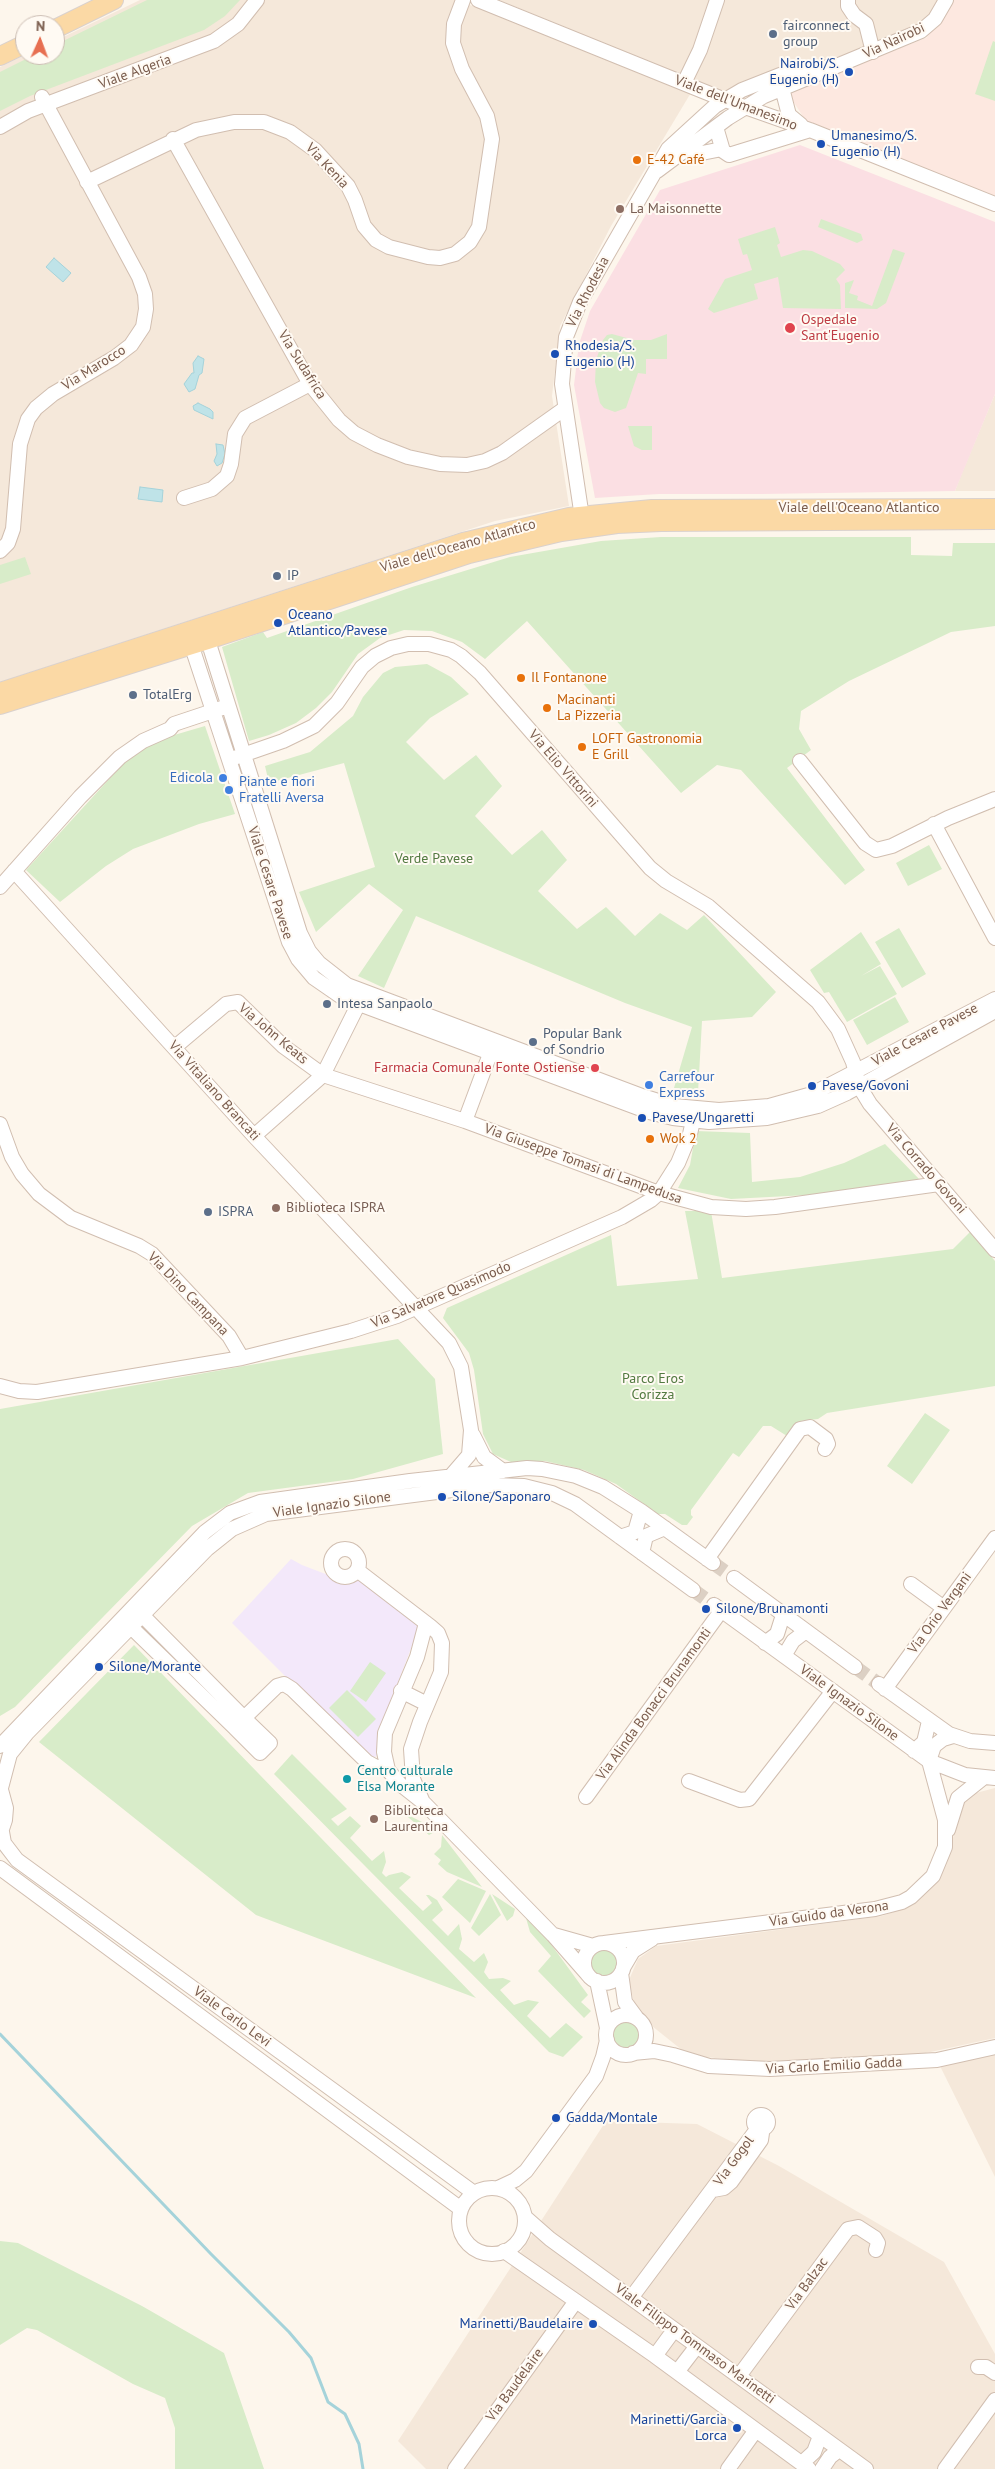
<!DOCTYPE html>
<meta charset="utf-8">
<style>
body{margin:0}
#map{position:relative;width:995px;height:2469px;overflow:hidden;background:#fdf6ec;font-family:"PT Sans",sans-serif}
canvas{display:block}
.north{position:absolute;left:15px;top:15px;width:50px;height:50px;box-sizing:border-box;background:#fffaf3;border:1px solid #cabbb1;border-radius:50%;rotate:2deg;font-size:14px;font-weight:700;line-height:20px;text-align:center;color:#7a5c4d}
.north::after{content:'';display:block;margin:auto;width:18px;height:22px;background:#e76f51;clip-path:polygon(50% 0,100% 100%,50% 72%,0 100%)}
</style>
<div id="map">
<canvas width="995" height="2469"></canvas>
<div class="north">N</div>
</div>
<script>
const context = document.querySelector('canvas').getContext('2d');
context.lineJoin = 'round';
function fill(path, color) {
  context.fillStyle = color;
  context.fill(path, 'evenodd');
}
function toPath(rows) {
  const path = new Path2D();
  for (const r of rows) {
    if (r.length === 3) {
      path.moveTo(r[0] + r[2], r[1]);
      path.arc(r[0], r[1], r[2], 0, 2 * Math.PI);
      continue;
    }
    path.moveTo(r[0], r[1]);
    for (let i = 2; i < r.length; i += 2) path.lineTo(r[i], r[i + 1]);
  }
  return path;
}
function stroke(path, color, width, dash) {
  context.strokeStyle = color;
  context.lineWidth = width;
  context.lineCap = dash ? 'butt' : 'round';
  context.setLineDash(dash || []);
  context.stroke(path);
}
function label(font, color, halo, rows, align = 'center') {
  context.font = font + ' "PT Sans",sans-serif';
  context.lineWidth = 4;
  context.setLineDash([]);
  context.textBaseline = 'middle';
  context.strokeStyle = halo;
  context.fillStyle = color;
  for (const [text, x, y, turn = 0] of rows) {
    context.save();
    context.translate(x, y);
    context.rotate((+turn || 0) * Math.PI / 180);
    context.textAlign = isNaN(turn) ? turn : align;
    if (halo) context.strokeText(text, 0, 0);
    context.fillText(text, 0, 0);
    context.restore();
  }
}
const residential = toPath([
 [140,0,457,0,692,91,611,226,560,326,552,396,569,506,495,521,0,682,0,67,25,55,55,55,55,41],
 [499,0,939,0,925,24,884,41,834,58,760,76,722,92],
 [995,394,995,491,955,491,961,475],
 [995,1788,995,2038,898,2059,768,2063,695,2056,682,2050,652,2026,634,2003,629,1980,638,1959,656,1946,882,1916,913,1905,940,1877,949,1855,961,1804,972,1794],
 [995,2053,995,2177,940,2066],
 [606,2121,697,2124,779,2166,944,2262,995,2354,995,2469,426,2469,398,2441]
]);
const commercial = toPath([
 [950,0,995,0,995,198,808,124,787,92,926,38,946,12]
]);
const education = toPath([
 [291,1559,302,1565,336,1578,343,1579,357,1576,420,1625,382,1724,380,1752,373,1759,303,1694,232,1623]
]);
const medical = toPath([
 [800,145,995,222,995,394,955,491,762,494,659,494,595,498,574,385,579,344,590,311,660,190]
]);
const green = toPath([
 [147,0,240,0,225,16,204,30,30,96,0,111,0,72,34,55,55,55,55,45],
 [993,41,995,42,995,101,975,94],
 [821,219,861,234,863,240,857,243,818,227],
 [775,227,780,243,777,245,781,257,803,250,812,251,840,264,845,270,836,279,840,285,841,309,783,308,778,277,754,284,758,299,714,313,708,309,725,279,752,270,747,254,743,255,738,239],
 [893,249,905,253,886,303,877,309,845,308,845,283,854,280,849,293,858,296,857,300,872,306],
 [612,334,634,340,651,340,667,334,667,359,646,359,646,374,638,373,626,408,615,412,604,408,600,403,595,382,596,360,603,340,607,335],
 [628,426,652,426,652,450,642,450,634,446],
 [661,537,911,537,911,555,952,556,953,543,995,543,995,626,951,632,849,681,801,711,799,729,811,750,787,768,865,870,845,885,741,770,717,765,681,793,527,621,485,659,462,642,432,631,404,630,380,638,358,654,332,692,316,708,296,723,269,735,249,741,222,647,263,632,267,638,412,587,510,557,601,541],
 [25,557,31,574,0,584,0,565],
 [427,664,451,677,469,694,430,718,406,742,444,780,476,755,502,786,475,816,512,855,542,830,567,860,538,891,577,929,606,907,635,936,660,913,687,930,704,915,776,992,752,1017,702,1021,698,1093,674,1088,692,1027,625,1003,416,916,384,988,358,976,403,910,369,884,316,932,299,892,375,867,344,763,269,783,265,766,310,752,353,716,363,697,383,673,395,667],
 [205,726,235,814,199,824,133,849,106,866,60,902,26,870,133,753,164,738],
 [929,845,942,869,908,886,896,863],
 [899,928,926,974,902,988,875,942],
 [861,932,881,964,861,976,880,966,897,994,847,1022,829,992,824,993,810,970],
 [895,997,909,1022,867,1045,853,1020],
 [696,1131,750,1133,752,1182,800,1177,844,1163,885,1144,922,1182,827,1194,731,1199,678,1188,690,1165],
 [685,1211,711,1211,722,1278,953,1249,970,1232,995,1261,995,1386,827,1413,818,1419,801,1421,787,1436,771,1426,763,1426,739,1457,733,1453,691,1510,691,1515,693,1517,687,1525,682,1525,665,1514,658,1514,616,1484,584,1470,545,1461,511,1462,493,1454,483,1434,474,1370,469,1353,443,1318,447,1308,611,1235,617,1286,698,1279],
 [398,1339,435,1379,443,1454,353,1479,248,1493,192,1526,15,1707,0,1716,0,1409],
 [925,1413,950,1430,912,1484,887,1466],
 [134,1645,476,1998,256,1915,39,1742],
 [370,1662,386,1673,366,1702,350,1691],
 [347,1690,376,1719,358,1737,329,1708],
 [292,1754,347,1809,331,1819,338,1826,350,1816,361,1826,350,1838,372,1861,384,1851,386,1862,382,1873,386,1877,389,1875,402,1872,411,1877,399,1888,423,1911,432,1903,426,1895,429,1895,437,1900,443,1910,432,1920,448,1936,459,1924,462,1939,459,1949,474,1962,484,1953,488,1962,484,1972,489,1979,503,1978,511,1981,500,1990,514,2005,528,2000,539,2002,527,2016,550,2038,566,2023,583,2037,563,2057,549,2052,274,1774],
 [402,1812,438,1830,429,1835],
 [442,1835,482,1887,447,1872,438,1864,441,1860,434,1854,441,1847],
 [458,1879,486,1891,470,1923,442,1897],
 [490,1894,501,1915,479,1936,471,1928],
 [492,1894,515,1909,513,1916,507,1921],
 [526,1918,545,1936,588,1995,581,2002,591,2011,584,2018,538,1971,551,1956,530,1932],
 [604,1962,14],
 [627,2035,14],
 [0,2241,18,2243,142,2306,224,2353,264,2469,175,2469,175,2428,165,2398,133,2384,37,2330,27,2328,0,2345]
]);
const water = toPath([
 [54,258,71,273,63,282,46,267,54,258],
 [198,356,204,359,202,373,199,375,195,389,189,392,184,384,192,373,194,373,193,363,198,356],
 [198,403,210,409,213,412,213,419,194,410,193,406,198,403],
 [216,444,223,445,225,454,222,463,217,466,214,461,217,454,216,444],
 [140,487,163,490,162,502,138,499,140,487]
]);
const stream = toPath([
 [0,2034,211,2254,289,2332,311,2358,328,2402,345,2414,359,2444,363,2469]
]);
const minorTunnel = toPath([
 [713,1563,734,1578],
 [693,1590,714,1605],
 [855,1667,879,1684]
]);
const minor = toPath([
 [478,0,725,100,810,130,995,204],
 [848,0,848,6,854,15,866,24,873,52],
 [684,83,700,50,717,0],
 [782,88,789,115,801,125],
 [0,127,28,111,214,41,238,24,257,0],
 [716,127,723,151,729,155,810,130],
 [173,139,310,384,339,420,354,433,377,445,408,457,440,464,467,465,485,461,502,453,564,409],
 [684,143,687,150,697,154,722,149],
 [657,171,728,118,764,96,921,31,935,19,946,0],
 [87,182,196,130,234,122,264,122,290,132,315,150,348,186,355,200,364,226,376,240,389,247,428,257,440,258,455,254,470,242,479,227,492,139,487,116,462,69,453,43,454,24,463,0],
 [184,498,212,489,227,476,231,464,235,434,245,418,310,384],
 [583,524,562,384,566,337,580,302,668,149,715,106,742,90,780,75,829,67],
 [0,551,8,543,13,529,20,444,28,419,36,408,53,394,114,358,131,345,143,327,146,309,145,294,139,277,42,97],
 [205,631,300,933,309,951,319,963,347,985,642,1096,674,1106,719,1110,769,1106,812,1094,995,999],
 [188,635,289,942,298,959,314,978,343,998,649,1112,673,1118,709,1122,767,1118,818,1106,847,1093,995,1011],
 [234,758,283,741,314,726,337,703,362,667,375,656,391,648,408,644,429,644,451,650,461,656,480,673,650,868,666,881,708,906,818,1002,838,1029,853,1062,859,1086,870,1104,995,1250],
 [800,761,865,843,876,850,892,846,948,818,995,799],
 [934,824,995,938],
 [14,871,254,1136,449,1343,461,1367,471,1430,469,1455,450,1477],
 [0,887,80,797,120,757,143,741,170,729,174,724,222,708],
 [175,1047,226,1004,238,1002,283,1046,323,1075,465,1121,659,1193,711,1207,746,1209,775,1207,939,1184],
 [465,1121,490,1054],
 [0,1124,12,1157,22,1174,39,1194,71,1218,139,1246,152,1254,229,1336,242,1358],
 [254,1136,323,1075,362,997],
 [0,1386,19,1391,37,1392,242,1358,351,1331,397,1316,622,1217,651,1200,659,1193,678,1163,690,1134,695,1112],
 [473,1435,484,1457,503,1471],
 [620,1537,635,1532,641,1511],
 [345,1563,14],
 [642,1553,646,1536,665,1528],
 [707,1559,800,1429,810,1427,826,1439,828,1444,825,1449],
 [357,1570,430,1626,438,1633,442,1643,441,1672,420,1722,411,1749,413,1779,422,1800],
 [734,1578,855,1667],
 [911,1584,944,1608],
 [714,1605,929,1761,965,1775,995,1778],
 [426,1623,417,1657,385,1733,384,1752,388,1770,400,1784,424,1803,553,1935,589,1976],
 [132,1628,235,1728,244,1718,143,1616],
 [765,1643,777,1634,783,1615],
 [784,1656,793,1641,806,1631],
 [879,1684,949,1734,970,1741,995,1743],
 [885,1689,995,1538],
 [401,1691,427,1704],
 [235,1728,260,1753,270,1743,244,1718,277,1686,284,1684,292,1689,367,1762,378,1768,387,1767],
 [0,1746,205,1532,230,1513,260,1502,410,1481,527,1468,542,1469,576,1476,603,1487,641,1511,713,1563],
 [914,1751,924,1742,929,1721],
 [689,1781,740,1800,749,1799,833,1691],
 [0,1786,6,1808,5,1820,0,1835],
 [1,1788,10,1754,27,1733,207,1549,232,1529,266,1514,491,1485,524,1486,552,1493,575,1504,693,1590],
 [586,1797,721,1611],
 [948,1830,958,1798,983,1778],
 [2,1832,4,1843,17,1860,474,2193],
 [0,1868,461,2209],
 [554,1935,593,1946],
 [604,1943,875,1909,902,1902,911,1897,933,1876,945,1847,945,1820,929,1761,934,1746,943,1739,953,1736],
 [604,1963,20],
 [623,1968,633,1951,652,1939],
 [621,1973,625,2002,636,2017],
 [597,1981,607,2028],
 [626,2035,20],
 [633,2053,654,2051,673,2055,709,2066,770,2069,937,2060,995,2047],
 [761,2122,7],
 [498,2188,515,2180,526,2171,596,2076,603,2057,607,2040],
 [492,2221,33],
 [525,2217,550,2239,866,2469],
 [504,2251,655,2356,809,2469],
 [631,2298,758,2128,762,2133,761,2140,731,2182,724,2188,713,2190],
 [655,2356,674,2330],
 [978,2367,986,2367,995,2373],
 [677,2372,697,2346],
 [739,2376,848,2229,858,2227,875,2238,878,2243,876,2250],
 [802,2463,814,2452,820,2436],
 [455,2469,576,2301],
 [728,2469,756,2430],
 [822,2469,830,2457,839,2450],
 [945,2469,995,2400]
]);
const major = toPath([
 [55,29,114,0],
 [0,56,25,44],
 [0,692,463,542,569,517,652,509,995,508],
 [0,705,208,640,469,554,561,532,617,524,661,522,995,520]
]);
const markers = [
 [773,34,5,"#5c6f8a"],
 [849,72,5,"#1a4fb4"],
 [821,144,5,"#1a4fb4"],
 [637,160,5,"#e8710a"],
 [620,209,5,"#8d6e63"],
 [790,328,6,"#e0444e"],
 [555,354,5,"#1a4fb4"],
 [277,576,5,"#5c6f8a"],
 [278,623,5,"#1a4fb4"],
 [521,678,5,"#e8710a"],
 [133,695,5,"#5c6f8a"],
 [547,708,5,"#e8710a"],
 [582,747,5,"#e8710a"],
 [223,778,5,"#3f7fe0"],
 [229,790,5,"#3f7fe0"],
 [327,1004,5,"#5c6f8a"],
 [533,1042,5,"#5c6f8a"],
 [595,1068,5,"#e0444e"],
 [649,1085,5,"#3f7fe0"],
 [812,1086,5,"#1a4fb4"],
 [642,1118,5,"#1a4fb4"],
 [650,1139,5,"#e8710a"],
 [276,1208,5,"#8d6e63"],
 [208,1212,5,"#5c6f8a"],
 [442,1497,5,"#1a4fb4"],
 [706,1609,5,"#1a4fb4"],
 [99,1667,5,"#1a4fb4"],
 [347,1779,5,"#0f9aa8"],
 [374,1819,5,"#8d6e63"],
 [556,2118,5,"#1a4fb4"],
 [593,2324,5,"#1a4fb4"],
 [737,2428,5,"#1a4fb4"]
];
const serviceNames = [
 ["fairconnect",783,26],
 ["group",783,42],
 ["IP",287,576],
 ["TotalErg",143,695],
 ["Intesa Sanpaolo",337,1004],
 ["Popular Bank",543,1034],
 ["of Sondrio",543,1050],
 ["ISPRA",218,1212]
];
const streetNames = [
 ["Via Nairobi",894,41,-25],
 ["Viale Algeria",135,72,-20],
 ["Viale dell'Umanesimo",736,103,21],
 ["Via Kenia",327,166,47],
 ["Via Rhodesia",588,292,-63],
 ["Via Sudafrica",302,365,58],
 ["Via Marocco",94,368,-32],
 ["Viale dell'Oceano Atlantico",859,508],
 ["Viale dell'Oceano Atlantico",458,546,-16],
 ["Via Elio Vittorini",563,769,49],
 ["Viale Cesare Pavese",270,883,72],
 ["Via John Keats",273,1034,40],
 ["Viale Cesare Pavese",925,1035,-28],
 ["Via Vitaliano Brancati",214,1091,48],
 ["Via Giuseppe Tomasi di Lampedusa",583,1164,20],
 ["Via Corrado Govoni",926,1169,49],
 ["Via Dino Campana",188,1294,46],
 ["Via Salvatore Quasimodo",441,1295,-23],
 ["Viale Ignazio Silone",332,1505,-8],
 ["Via Orio Vergani",940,1613,-54],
 ["Viale Ignazio Silone",849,1703,36],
 ["Via Alinda Bonacci Brunamonti",654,1704,-54],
 ["Via Guido da Verona",829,1914,-8],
 ["Viale Carlo Levi",232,2017,36],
 ["Via Carlo Emilio Gadda",834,2066,-3],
 ["Via Gogol",734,2161,-54],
 ["Via Balzac",807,2284,-54],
 ["Viale Filippo Tommaso Marinetti",695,2344,36],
 ["Via Baudelaire",515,2385,-54]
];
const transitNames = [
 ["Nairobi/S.",839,64,"right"],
 ["Eugenio (H)",839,80,"right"],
 ["Umanesimo/S.",831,136],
 ["Eugenio (H)",831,152],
 ["Rhodesia/S.",565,346],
 ["Eugenio (H)",565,362],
 ["Oceano",288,615],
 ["Atlantico/Pavese",288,631],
 ["Pavese/Govoni",822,1086],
 ["Pavese/Ungaretti",652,1118],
 ["Silone/Saponaro",452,1497],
 ["Silone/Brunamonti",716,1609],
 ["Silone/Morante",109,1667],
 ["Gadda/Montale",566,2118],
 ["Marinetti/Baudelaire",583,2324,"right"],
 ["Marinetti/Garcia",727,2420,"right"],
 ["Lorca",727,2436,"right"]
];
const foodNames = [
 ["E-42 Café",647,160],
 ["Il Fontanone",531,678],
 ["Macinanti",557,700],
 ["La Pizzeria",557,716],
 ["LOFT Gastronomia",592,739],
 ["E Grill",592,755],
 ["Wok 2",660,1139]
];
const educationNames = [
 ["La Maisonnette",630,209],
 ["Biblioteca ISPRA",286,1208],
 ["Biblioteca",384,1811],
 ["Laurentina",384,1827]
];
const healthNames = [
 ["Ospedale",801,320],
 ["Sant'Eugenio",801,336],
 ["Farmacia Comunale Fonte Ostiense",585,1068,"right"]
];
const shopNames = [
 ["Edicola",213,778,"right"],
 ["Piante e fiori",239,782],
 ["Fratelli Aversa",239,798],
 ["Carrefour",659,1077],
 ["Express",659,1093]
];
const parkNames = [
 ["Verde Pavese",434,859],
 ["Parco Eros",653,1379],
 ["Corizza",653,1395]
];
const cultureNames = [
 ["Centro culturale",357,1771],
 ["Elsa Morante",357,1787]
];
fill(residential, '#f5e8da');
fill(commercial, '#fde8e0');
fill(education, '#f3e8fa');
fill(medical, '#fbdfe3');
fill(green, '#d8ecc9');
fill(water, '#bfe3e8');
stroke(water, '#a5d3da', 1);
stroke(stream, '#a5d3da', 3);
stroke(minorTunnel, '#dcd0c4', 14, [14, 7]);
stroke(minor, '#d1beb0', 16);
stroke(major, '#dad1cd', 20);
stroke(minor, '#fff', 14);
stroke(major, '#fbd9a5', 18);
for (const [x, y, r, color] of markers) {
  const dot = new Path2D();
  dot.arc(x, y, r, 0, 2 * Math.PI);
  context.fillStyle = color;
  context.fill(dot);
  stroke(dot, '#fffaf3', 2);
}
label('14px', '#4e5e75', '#fffaf3', serviceNames, 'left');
label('14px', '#7a5c4d', '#fffaf3', streetNames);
label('14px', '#164399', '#fffaf3', transitNames, 'left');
label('14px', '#c56008', '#fffaf3', foodNames, 'left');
label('14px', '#785e54', '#fffaf3', educationNames, 'left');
label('14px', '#be3a42', '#fffaf3', healthNames, 'left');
label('14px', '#366cbe', '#fffaf3', shopNames, 'left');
label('14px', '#537a41', '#fffaf3', parkNames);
label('14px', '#0d838f', '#fffaf3', cultureNames, 'left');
</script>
